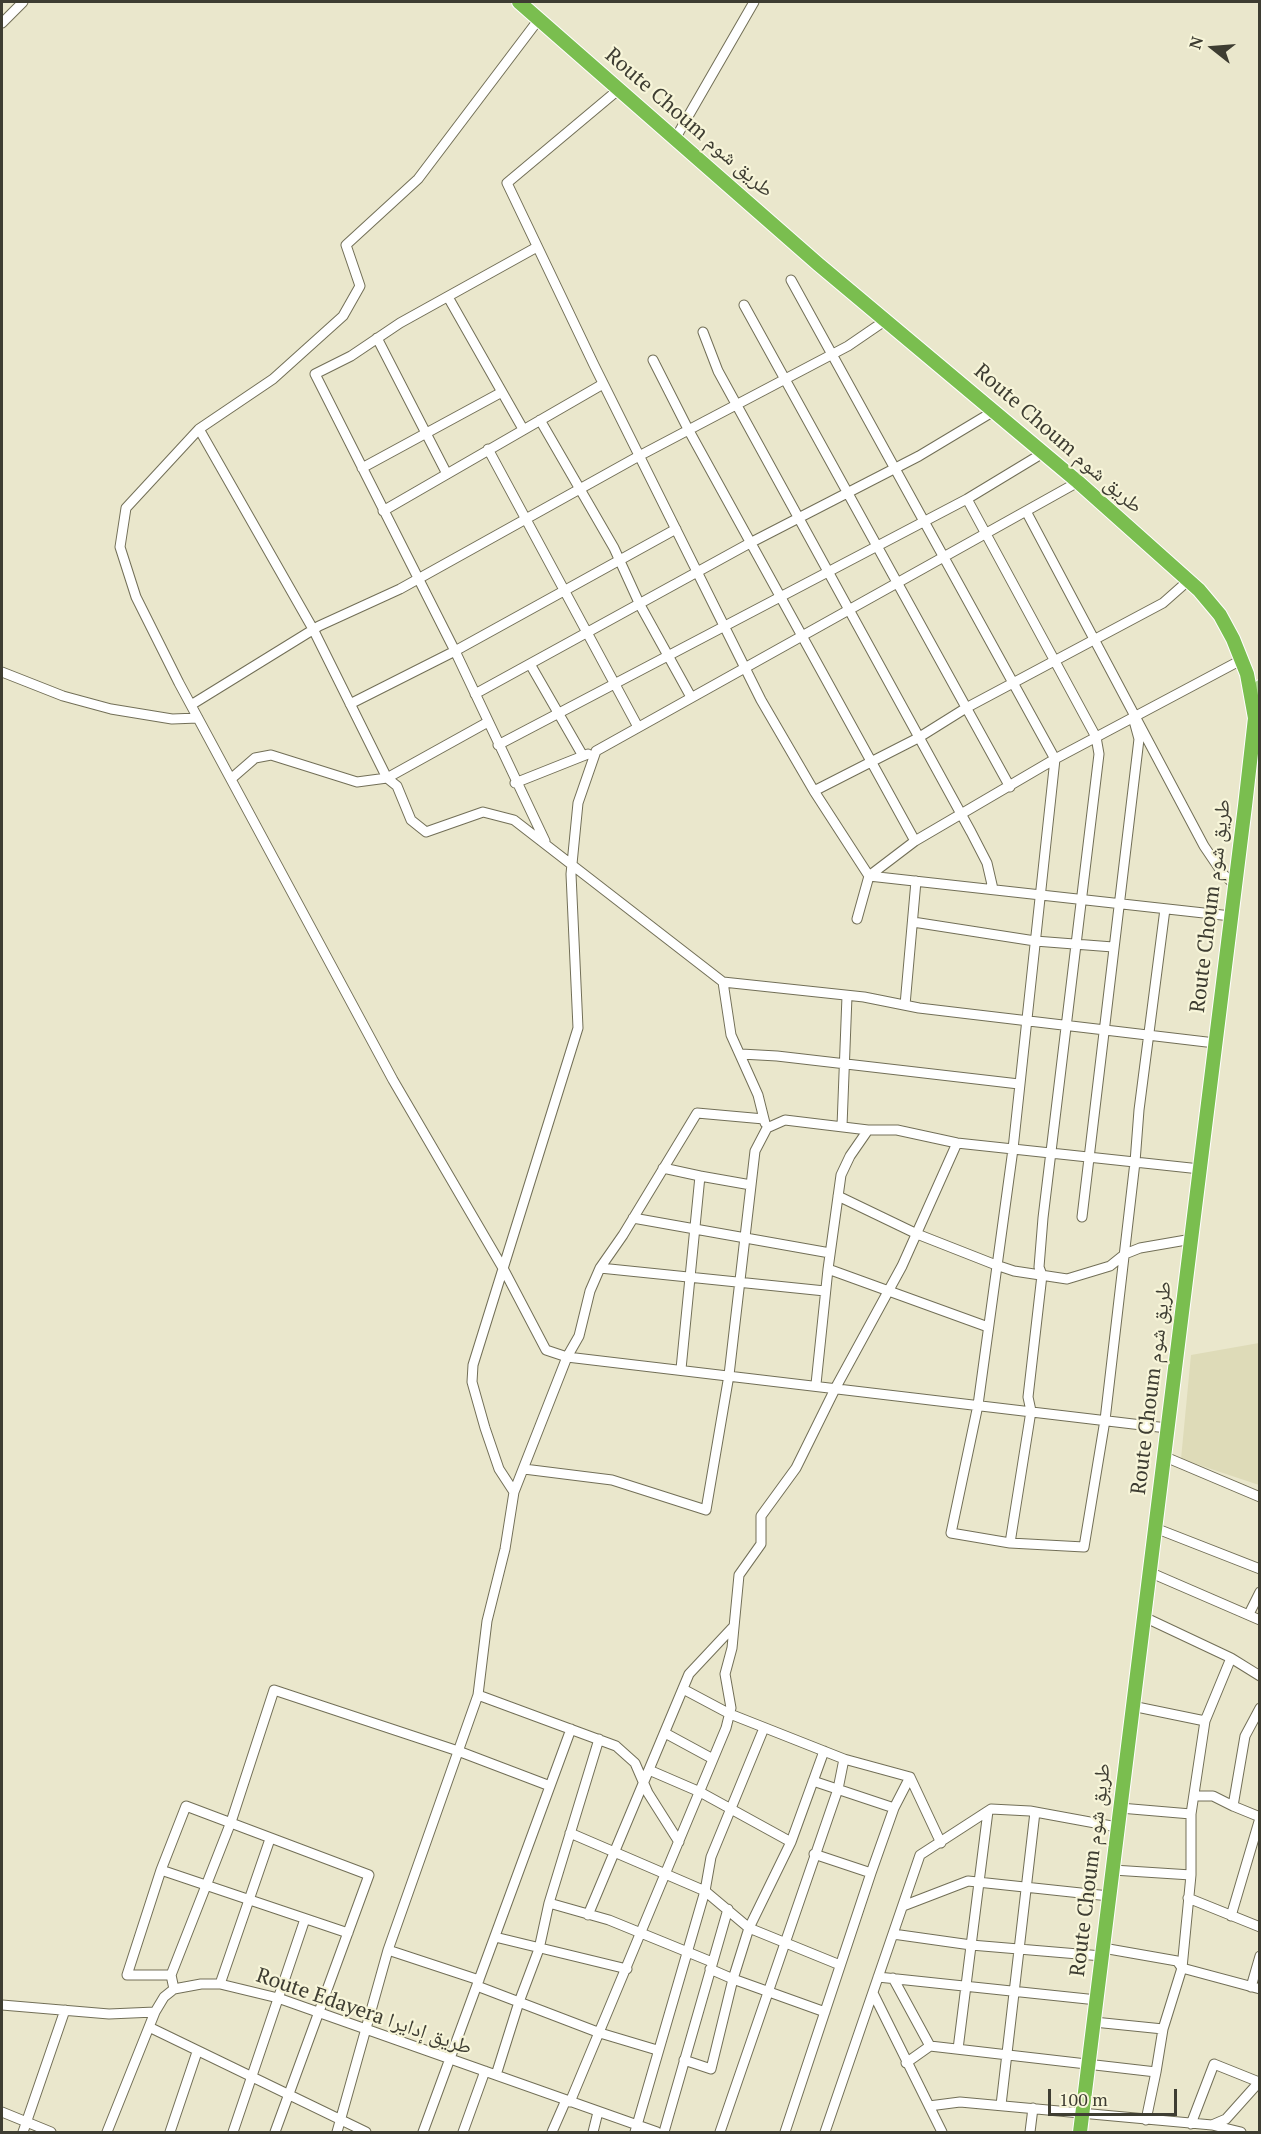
<!DOCTYPE html>
<meta charset="utf-8">
<style>
body{margin:0}
#map{position:relative;width:1261px;height:2134px;overflow:hidden;background:#eae7cc;font-family:"PT Serif",serif}
canvas{display:block}
.frame{position:absolute;inset:0;border:3px solid #3e3d32;pointer-events:none}
.north{position:absolute;left:1183px;top:18px;width:60px;height:60px;-webkit-text-stroke:4px #f7f5d9;paint-order:stroke;rotate:287deg;font-size:16px;font-weight:700;line-height:24px;text-align:center;color:#3e3d32}
.north::after{content:'';display:block;margin:auto;width:21px;height:27px;background:#3e3d32;clip-path:polygon(50% 0,100% 100%,50% 72%,0 100%)}
.scale{position:absolute;left:1048px;top:2089px;width:129px;height:27px;box-sizing:border-box;border:3px solid #3e3d32;border-top:0;padding-left:8px;font-size:18px;line-height:21px;white-space:nowrap;color:#3e3d32;-webkit-text-stroke:4px #f7f5d9;paint-order:stroke}
</style>
<div id="map">
<canvas width="1261" height="2134"></canvas>
<div class="frame"></div>
<div class="north">N</div>
<div class="scale">100 m</div>
</div>
<script>
const context = document.querySelector('canvas').getContext('2d');
context.lineJoin = 'round';
function fill(path, color) {
  context.fillStyle = color;
  context.fill(path, 'evenodd');
}
function toPath(rows) {
  const path = new Path2D();
  for (const r of rows) {
    path.moveTo(r[0], r[1]);
    for (let i = 2; i < r.length; i += 2) path.lineTo(r[i], r[i + 1]);
  }
  return path;
}
function stroke(path, color, width, dash) {
  context.strokeStyle = color;
  context.lineWidth = width;
  context.lineCap = dash ? 'butt' : 'round';
  context.setLineDash(dash || []);
  context.stroke(path);
}
function label(font, color, halo, rows, align = 'center') {
  context.font = font + ' "PT Serif","Noto Naskh Arabic",serif';
  context.lineWidth = 4.5;
  context.setLineDash([]);
  context.textBaseline = 'middle';
  context.strokeStyle = halo;
  context.fillStyle = color;
  for (const [text, x, y, turn = 0] of rows) {
    context.save();
    context.translate(x, y);
    context.rotate((+turn || 0) * Math.PI / 180);
    context.textAlign = isNaN(turn) ? turn : align;
    if (halo) context.strokeText(text, 0, 0);
    context.fillText(text, 0, 0);
    context.restore();
  }
}
const built = toPath([
 [1259,1343,1260,1343,1259,1485,1181,1459,1191,1355]
]);
const minor = toPath([
 [539,19,418,179,346,245,360,286,343,316,273,379,199,429,126,508,120,547,136,597,179,683,393,1080,504,1270,546,1350,567,1357,1167,1428],
 [2,23,23,2],
 [618,90,507,183,594,365,761,700,814,791,869,876,1231,916],
 [675,139,754,2],
 [791,280,1055,759,1013,1149,978,1405,951,1533,1010,1543,1031,1411,1028,1397,1042,1275,1039,1267,1043,1218,1099,754,1096,737,967,499],
 [448,297,523,429],
 [744,305,1010,787],
 [703,332,718,371,971,832,987,863,993,889],
 [377,338,447,474],
 [653,360,688,429,915,841],
 [540,420,614,548,640,605,691,697],
 [199,429,313,629,387,778,488,722],
 [488,449,638,727],
 [362,468,502,392],
 [383,511,603,384],
 [1027,513,1204,846,1223,874,1235,885],
 [530,664,583,756],
 [2,672,63,696,111,709,172,719,198,718],
 [475,694,750,543,919,456,994,411],
 [350,704,455,651,315,374,351,356,400,323,537,247],
 [191,705,319,626,400,589,639,456,848,346,886,320],
 [498,745,967,499,1043,453],
 [232,778,255,758,271,755,357,782,387,778,397,786,411,820,426,832,483,812,514,820,723,982,731,1035,758,1095,765,1123],
 [515,783,588,754],
 [814,791,918,738,966,708,1163,603,1189,580],
 [545,841,455,651,676,529],
 [857,919,869,876,915,841,1055,759,1243,659],
 [913,922,1035,941,1113,947],
 [723,982,864,997,919,1008,1215,1043],
 [905,1005,916,881],
 [741,1054,777,1056,1019,1084],
 [842,1126,847,996],
 [663,1168,700,1176,681,1369],
 [700,1176,751,1185],
 [838,1196,917,1234,996,1265,1014,1271,1067,1279,1110,1266,1125,1254,1140,1248,1192,1239],
 [1082,1217,1139,739,1133,717],
 [633,1218,830,1253],
 [600,1268,825,1291],
 [828,1269,988,1327],
 [816,1384,828,1269,841,1175,850,1156,868,1130],
 [1163,1456,1260,1497],
 [524,1469,612,1480,706,1510,729,1375,755,1151,767,1128,785,1120,868,1130,897,1130,957,1143,1200,1169],
 [514,1492,499,1469,485,1428,472,1382,473,1365,578,1028,571,874,578,803,596,751,1078,482],
 [1155,1528,1260,1569],
 [1010,1543,1084,1547,1105,1420,1135,1162,1139,1110,1165,909],
 [1149,1572,1260,1620],
 [1249,1614,1260,1592],
 [1144,1617,1231,1658,1205,1721],
 [1231,1658,1260,1676],
 [683,1689,730,1714,844,1759,838,1789,720,2132],
 [478,1695,616,1746,635,1763,648,1793,679,1842],
 [1132,1706,1205,1721,1191,1814],
 [665,1733,713,1759],
 [824,1751,791,1842,749,1928,733,1979,825,2012],
 [649,1770,700,1792,791,1842],
 [910,1777,941,1843],
 [813,1781,894,1808],
 [1195,1796,1213,1796,1233,1806,1245,1736,1260,1708],
 [1233,1806,1260,1817],
 [1120,1808,1191,1814,1191,1875],
 [570,1833,705,1891,749,1928,840,1965],
 [814,1854,871,1873],
 [161,1870,348,1933],
 [1188,1898,1260,1927],
 [549,1903,609,1920,712,1962],
 [903,1906,968,1881,1109,1896],
 [588,1915,689,1674,734,1626],
 [1231,1916,1260,1818],
 [893,1934,971,1945,1102,1956],
 [495,1937,627,1969],
 [1103,1948,1177,1961,1182,1968,1260,1989],
 [388,1950,479,1980],
 [171,1975,231,1822,274,1690,458,1751,550,1786],
 [878,1977,1097,2000],
 [893,1978,930,2046],
 [220,1984,270,1839],
 [477,1986,600,2033,657,2050],
 [1251,1987,1260,1956],
 [174,1989,171,1975,127,1975,161,1870,186,1806,369,1875,275,2132],
 [873,1993,942,2132],
 [2,2005,109,2014,155,2012],
 [1094,2022,1163,2029,1182,1968,1191,1875,1113,1870],
 [149,2027,366,2132],
 [958,2049,988,1811],
 [684,2060,711,2069,733,1979,710,1969],
 [906,2063,930,2046,1156,2072,1163,2029],
 [496,2075,519,2002,539,1949,549,1903,599,1739],
 [570,2102,726,1728,731,1708,725,1674,732,1648,739,1575,761,1544,761,1516,796,1468,836,1387,902,1266,957,1143],
 [1001,2105,1035,1812],
 [929,2106,960,2102,1212,2125,1226,2119,1260,2081],
 [2,2112,51,2132],
 [1146,2120,1156,2072],
 [1191,2124,1214,2064,1259,2082],
 [1212,2125,1241,2132],
 [23,2132,65,2010],
 [107,2132,155,2012,164,1997,174,1989,201,1984,220,1984,278,1998,657,2132],
 [170,2132,197,2052],
 [233,2132,305,1919],
 [337,2132,388,1950,478,1695,487,1621,505,1549,514,1492,567,1357,579,1336,590,1291,600,1268,623,1235,697,1113,764,1119],
 [423,2132,571,1729],
 [463,2132,485,2071],
 [552,2132,566,2100],
 [593,2132,598,2112],
 [635,2132,705,1891,711,1857,764,1728],
 [664,2132,728,1909],
 [785,2132,871,1873,894,1808,910,1777,844,1759],
 [825,2132,920,1855,991,1809,1030,1811,1117,1827],
 [1030,2132,1033,2108]
]);
const major = toPath([
 [1256,713,1260,686]
]);
const highway = toPath([
 [519,2,818,264,1078,482,1199,590,1220,615,1233,639,1247,674,1255,718,1245,806,1080,2132]
]);
const streetNames = [
 ["Route Choum طريق شوم",689,123,41],
 ["Route Choum طريق شوم",1058,439,41],
 ["Route Choum طريق شوم",1211,906,-83],
 ["Route Choum طريق شوم",1152,1388,-83],
 ["Route Choum طريق شوم",1091,1870,-83],
 ["Route Edayera طريق إدايرا",364,2012,19]
];
fill(built, '#dedbb8');
stroke(minor, '#726f57', 11);
stroke(major, '#fff', 14);
stroke(highway, '#fff', 16);
stroke(minor, '#fff', 9);
stroke(major, '#afd895', 12);
stroke(highway, '#7abe4f', 14);
label('21px', '#3e3d32', '#f7f5d9', streetNames);
</script>
